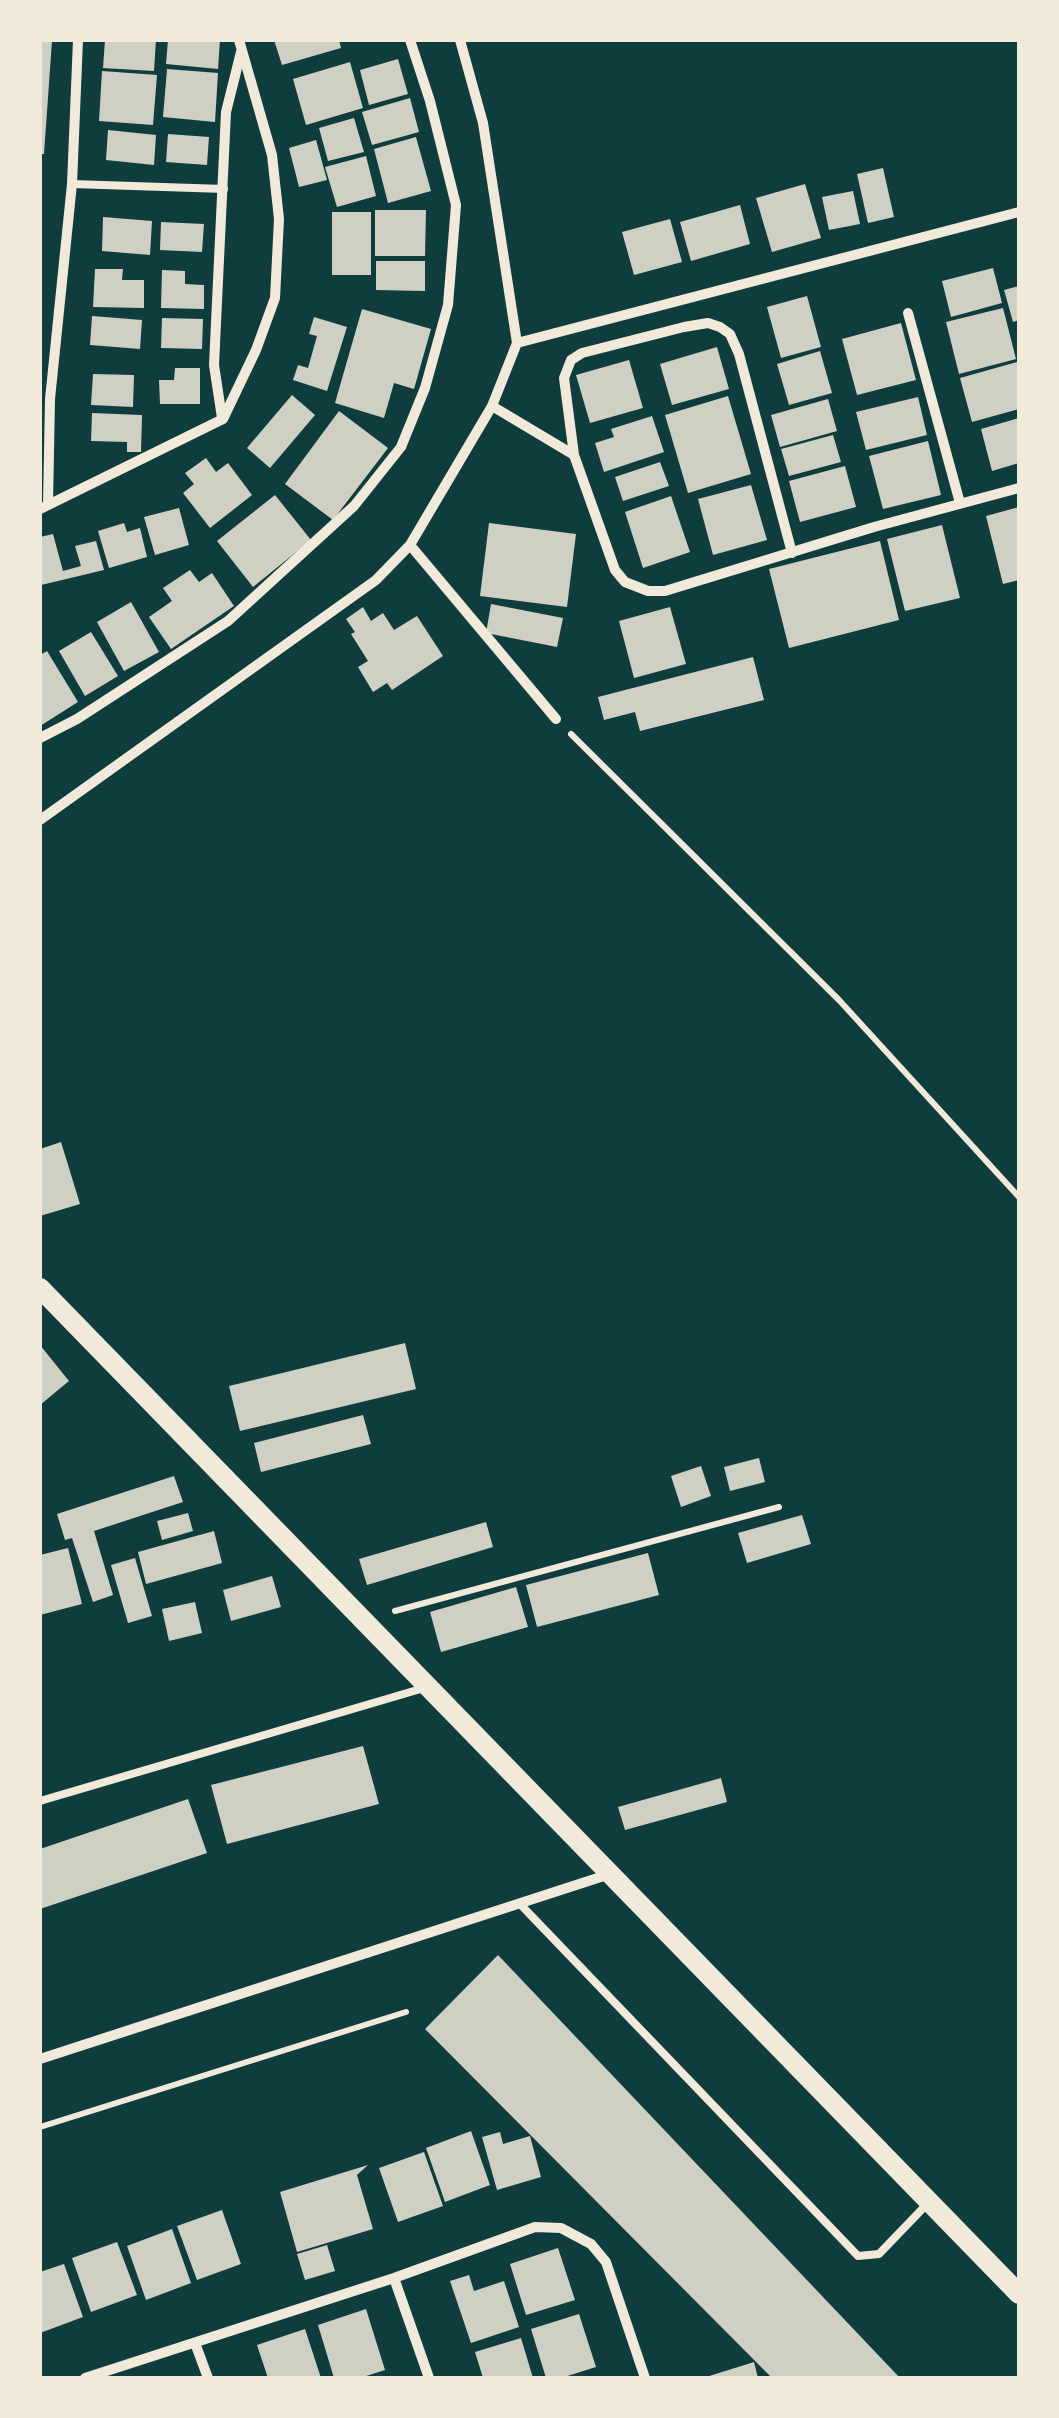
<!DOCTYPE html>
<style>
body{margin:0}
#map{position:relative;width:1059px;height:2418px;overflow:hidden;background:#0f3d3e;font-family:Helvetica,sans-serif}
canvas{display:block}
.frame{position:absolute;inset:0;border:42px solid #f1e9da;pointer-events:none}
</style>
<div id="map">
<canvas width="1059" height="2418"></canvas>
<div class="frame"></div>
</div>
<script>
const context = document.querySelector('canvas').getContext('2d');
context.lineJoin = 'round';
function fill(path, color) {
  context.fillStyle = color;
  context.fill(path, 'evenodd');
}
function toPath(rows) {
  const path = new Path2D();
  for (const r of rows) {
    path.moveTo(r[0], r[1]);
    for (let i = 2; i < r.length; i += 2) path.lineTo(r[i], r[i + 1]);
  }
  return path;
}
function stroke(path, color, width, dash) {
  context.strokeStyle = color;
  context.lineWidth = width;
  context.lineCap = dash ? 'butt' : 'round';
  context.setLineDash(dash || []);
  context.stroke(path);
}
const building = toPath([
 [40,40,52,41,44,154,40,154],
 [105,40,156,40,154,71,103,68],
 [168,40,220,40,218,69,166,64],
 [274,40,339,40,341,48,282,65],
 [398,59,408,94,369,105,360,70],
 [350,62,363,108,306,125,293,79],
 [167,69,218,73,215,122,163,117],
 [102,71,157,75,153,125,99,121],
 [410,98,419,132,372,145,362,112],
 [354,118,364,152,328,161,319,128],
 [108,130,156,135,154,165,106,160],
 [168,134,209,137,207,165,166,162],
 [416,137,431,191,388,203,374,149],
 [316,140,327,180,299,187,289,148],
 [366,156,376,196,337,207,325,167],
 [883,168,894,217,868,223,857,174],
 [805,184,821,238,772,252,756,198],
 [853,191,860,224,829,230,822,197],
 [740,205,750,244,691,261,680,222],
 [375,210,426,210,425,256,375,256],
 [332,212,371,212,371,275,332,275],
 [103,217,152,221,150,255,102,251],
 [670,219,682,262,634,275,622,232],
 [161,222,204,224,202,252,160,250],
 [376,261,425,261,425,291,376,290],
 [993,268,1002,303,951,317,942,281],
 [95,269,123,269,122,280,144,280,144,308,93,307],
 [162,270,185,271,185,284,204,285,204,309,161,308],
 [1019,286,1019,320,1013,322,1004,290],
 [807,296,821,347,781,358,767,307],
 [1003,308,1016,359,959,374,946,322],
 [362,309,431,329,414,389,394,383,384,418,335,403],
 [92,316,142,320,140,349,90,345],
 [314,317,347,327,327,391,293,380,298,365,308,368,317,336,309,334],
 [162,318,203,319,202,349,161,348],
 [901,323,916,380,857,395,842,339],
 [717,347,729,389,672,405,660,364],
 [820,351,832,393,789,405,777,364],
 [629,360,643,408,590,423,576,375],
 [1017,362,1019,409,972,422,960,378],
 [175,368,200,368,200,404,160,404,159,380,174,380],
 [93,374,134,375,133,407,91,405],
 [292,395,315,415,270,468,247,448],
 [728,396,751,474,688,493,665,415],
 [918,397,927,435,866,450,856,412],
 [828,399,837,431,780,447,771,415],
 [339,411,388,448,333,520,285,484],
 [92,413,142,415,141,452,127,452,127,442,91,441],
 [652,416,664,452,604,472,595,443,614,437,611,429],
 [1019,418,1019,463,992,471,981,429],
 [833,435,841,462,789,476,781,449],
 [928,441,941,495,883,509,869,456],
 [206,458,216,472,228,463,252,495,210,528,183,493,194,484,185,473],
 [660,462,669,486,623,501,615,477],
 [845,466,856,507,800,522,789,481],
 [751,485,767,540,713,555,698,499],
 [275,495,311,540,253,587,217,541],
 [671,496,690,552,643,568,625,512],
 [1019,507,1019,580,1003,584,986,516],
 [179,508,189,545,155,555,144,517],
 [124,523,127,532,140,528,147,557,109,568,98,531],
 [489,523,576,534,567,607,480,596],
 [942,525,960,598,905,611,887,539],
 [53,534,63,571,81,566,75,546,96,541,104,570,41,585,40,537],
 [880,541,899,620,789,648,769,569],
 [190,570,199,582,212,573,234,606,171,649,149,617,172,601,163,588],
 [131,602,159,652,124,671,97,622],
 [491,604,563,618,557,647,486,633],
 [363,607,371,621,383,613,394,630,417,616,443,656,392,690,387,683,373,692,358,667,368,661,351,634,355,632,346,619],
 [670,607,686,664,634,678,619,621],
 [91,632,118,676,85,696,59,651],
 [47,651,78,702,40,726,40,655],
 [753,657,764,700,640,731,635,712,604,720,598,697],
 [61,1142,80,1204,40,1216,40,1149],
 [405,1343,416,1389,240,1431,229,1386],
 [40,1345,69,1381,40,1405],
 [363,1415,371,1444,261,1472,254,1443],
 [759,1458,765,1482,730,1491,724,1467],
 [701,1466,711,1496,681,1507,671,1476],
 [174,1476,183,1502,94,1531,113,1595,93,1602,72,1538,65,1540,57,1514],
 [188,1513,193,1531,162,1540,157,1521],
 [802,1515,811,1544,747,1563,738,1533],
 [486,1522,493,1547,367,1585,359,1559],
 [214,1531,222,1563,146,1584,138,1552],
 [68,1548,82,1604,40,1615,40,1555],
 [648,1553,659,1595,537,1627,526,1585],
 [135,1558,152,1616,128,1623,111,1565],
 [272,1576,281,1607,231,1621,223,1590],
 [516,1587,528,1627,441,1652,430,1612],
 [195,1602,202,1633,169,1641,162,1609],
 [363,1746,379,1804,227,1844,211,1785],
 [721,1778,727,1802,625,1830,618,1807],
 [188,1799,207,1853,40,1909,40,1849],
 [498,1955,900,2378,772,2378,425,2029],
 [471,2131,490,2185,445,2202,426,2148],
 [500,2132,503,2144,530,2136,541,2177,497,2190,482,2137],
 [424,2152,443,2206,398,2222,379,2168],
 [368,2165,357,2175,373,2229,297,2252,280,2192],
 [222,2210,241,2264,197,2280,177,2226],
 [172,2229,191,2283,146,2300,127,2246],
 [117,2242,137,2295,91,2312,72,2258],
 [327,2245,335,2271,305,2280,297,2254],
 [558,2248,575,2300,526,2315,510,2264],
 [64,2264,83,2317,40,2333,40,2272],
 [469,2275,474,2291,504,2281,519,2327,471,2343,450,2281],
 [366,2309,385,2370,360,2378,334,2378,318,2325],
 [579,2314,596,2367,561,2378,546,2378,531,2329],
 [305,2329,321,2378,268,2378,257,2345],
 [521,2338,533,2378,483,2378,475,2352],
 [754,2362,758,2378,706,2378,706,2377]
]);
const path = toPath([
 [571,734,839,1000,1019,1197],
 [395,1611,779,1507],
 [40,2127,406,2012]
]);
const service = toPath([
 [72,184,224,189],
 [40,1801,424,1688],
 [520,1904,858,2256,879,2254,929,2202]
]);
const minor = toPath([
 [908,313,960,503],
 [517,343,1019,212],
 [492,406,574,455,615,570,625,582,648,591,665,591,874,527,1019,488],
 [222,418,214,365,226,112,241,52],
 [574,455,564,378,571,360,582,353,684,327,708,323,720,327,730,334,739,354,792,553],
 [48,504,50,399,72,184,78,40],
 [40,509,223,419,256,350,275,298,279,219,272,155,239,40],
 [410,545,556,719],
 [40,738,77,719,228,621,354,506,401,447,425,388,448,305,456,205,430,101,410,40],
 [40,820,376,580,410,545,492,406,517,343,483,123,460,40],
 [40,2059,610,1874],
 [394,2278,429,2378],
 [195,2343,208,2378],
 [85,2378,394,2278,535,2227,561,2228,591,2244,606,2262,645,2378]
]);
const secondary = toPath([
 [40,1288,1019,2294]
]);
fill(building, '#cfcfc3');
stroke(path, '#f1e9da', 6);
stroke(service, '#f1e9da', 8);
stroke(minor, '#f1e9da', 10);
stroke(secondary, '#f1e9da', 20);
</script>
